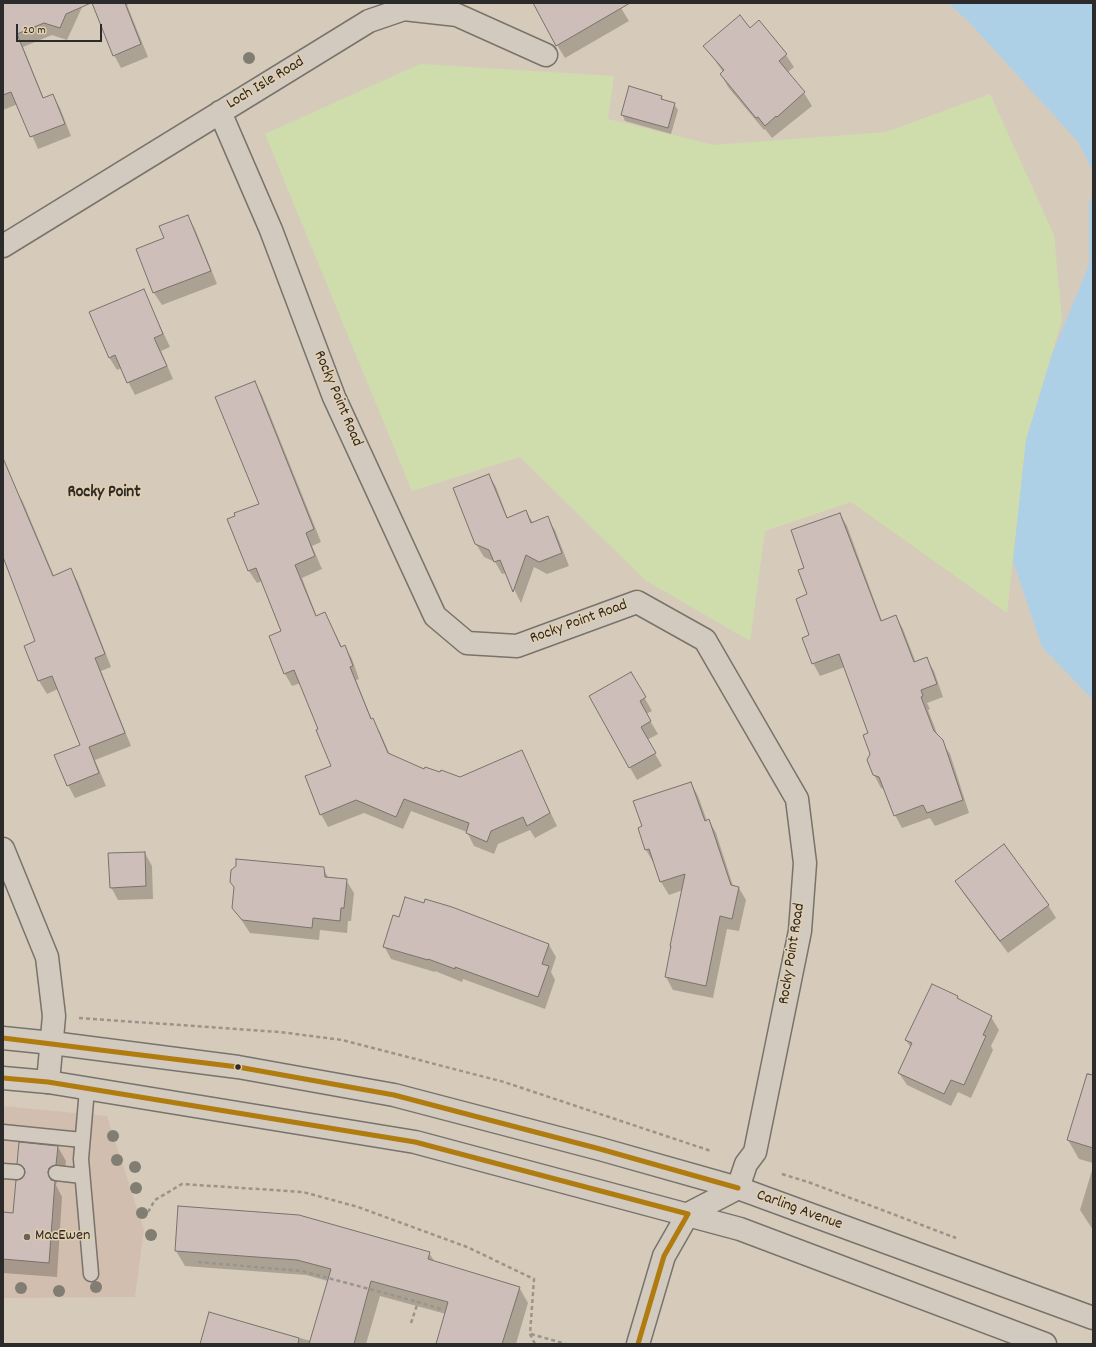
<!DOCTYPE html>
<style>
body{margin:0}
#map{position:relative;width:1096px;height:1347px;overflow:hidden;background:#d6cbba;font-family:Dekko,sans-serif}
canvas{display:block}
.frame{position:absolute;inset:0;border:4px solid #2b2b2b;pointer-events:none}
.scale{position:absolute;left:16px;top:24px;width:86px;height:18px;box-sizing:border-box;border:2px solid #2b2b2b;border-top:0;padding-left:5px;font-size:12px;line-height:14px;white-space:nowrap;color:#2b2b2b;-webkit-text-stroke:3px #e3cead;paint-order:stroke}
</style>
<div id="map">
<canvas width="1096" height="1347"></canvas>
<div class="frame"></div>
<div class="scale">20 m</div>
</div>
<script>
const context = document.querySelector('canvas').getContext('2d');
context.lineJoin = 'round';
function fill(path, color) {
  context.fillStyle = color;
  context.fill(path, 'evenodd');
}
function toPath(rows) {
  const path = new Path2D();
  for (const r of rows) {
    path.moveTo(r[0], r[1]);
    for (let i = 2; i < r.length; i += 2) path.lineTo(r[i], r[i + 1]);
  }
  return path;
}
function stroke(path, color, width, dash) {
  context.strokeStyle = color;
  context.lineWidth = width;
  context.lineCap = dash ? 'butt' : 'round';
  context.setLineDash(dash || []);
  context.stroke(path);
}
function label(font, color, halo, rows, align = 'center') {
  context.font = font + ' Dekko,sans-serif';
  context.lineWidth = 3;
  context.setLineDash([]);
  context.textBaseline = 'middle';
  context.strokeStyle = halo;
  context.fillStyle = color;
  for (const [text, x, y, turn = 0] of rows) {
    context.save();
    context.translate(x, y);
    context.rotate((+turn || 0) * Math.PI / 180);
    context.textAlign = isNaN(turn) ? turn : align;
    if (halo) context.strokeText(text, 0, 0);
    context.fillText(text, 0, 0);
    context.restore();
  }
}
const built = toPath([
 [3,1106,107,1116,144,1230,135,1297,3,1298]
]);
const green = toPath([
 [420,64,614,76,608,119,714,145,886,132,990,94,1054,235,1062,320,1026,440,1007,613,851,502,765,531,750,641,645,580,520,457,412,491,265,134]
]);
const water = toPath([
 [948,3,1093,3,1093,172,1079,143,967,20],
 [1093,192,1093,700,1042,647,1013,561,1026,440,1052,354,1089,265,1089,203]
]);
const shadow = toPath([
 [3,3,84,3,67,40,52,35,23,47,44,99,53,95,60,108,71,136,38,149,18,104,3,110],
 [93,3,130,3,127,5,148,57,121,68,114,55],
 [550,3,630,3,621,8,629,21,565,58,557,45],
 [759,22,786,55,794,67,787,73,804,93,812,106,772,138,765,129,764,130,728,87,721,74,723,72,705,46,750,29],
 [661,96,664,101,674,104,678,110,671,134,625,121,622,114],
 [188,216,195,229,217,284,162,305,154,293,137,250,165,238],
 [143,290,170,347,161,351,173,379,135,395,121,368,117,370,109,357],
 [255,383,262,395,321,542,312,546,322,569,302,578,317,617,325,614,342,647,345,646,352,659,359,679,356,680,372,720,380,732,390,755,425,770,460,778,521,752,557,826,535,838,530,830,498,844,494,854,474,846,467,832,411,811,403,829,364,813,328,827,321,814,332,766,301,683,292,686,285,674,270,636,282,632,262,581,257,583,249,571,229,519,260,504],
 [3,468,23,502,54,576,71,569,78,582,111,667,101,671,131,746,95,760,106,786,75,798,68,785,81,745,58,689,47,694,39,681,25,646,37,641,3,556],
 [489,475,496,487,508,519,526,511,533,523,547,518,555,530,569,566,547,574,534,567,521,603,506,573,502,574,495,562,484,557,476,544],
 [840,514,847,526,882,621,896,616,903,629,916,663,926,658,934,671,943,697,927,703,930,709,928,710,938,736,950,754,969,813,935,826,930,818,902,828,895,815,884,789,881,788,874,775,869,733,845,667,820,676,813,663,806,569],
 [631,674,652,711,646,714,658,734,647,740,662,766,637,780,590,696],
 [691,783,698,796,707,821,709,820,716,833,733,886,739,888,746,900,739,931,727,929,713,998,673,990,666,977,683,890,669,895,661,882,655,862,653,862,646,850,643,827],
 [145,853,152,866,153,899,118,900,111,887],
 [237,866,323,868,329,879,346,880,354,893,351,921,348,921,347,933,320,930,319,940,250,933,233,907,235,889,231,882],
 [956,882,1048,905,1056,918,1008,953,964,894],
 [549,945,556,957,551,972,555,980,545,1009,463,979,462,982,435,971,435,972,391,959,384,946],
 [958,997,960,1000,991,1017,999,1030,991,1046,993,1050,971,1098,958,1092,951,1106,907,1085,899,1073,911,1048,906,1040],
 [1088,1073,1093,1075,1093,1163,1079,1159,1068,1140],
 [58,1147,66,1161,64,1179,57,1182,56,1185,62,1197,57,1277,3,1273,3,1213,14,1214,22,1180,25,1175,18,1163],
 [1093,1167,1093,1230,1080,1210],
 [176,1251,429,1253,435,1262,519,1287,528,1303,516,1344,437,1344,446,1314,380,1296,366,1344,201,1344,210,1313,311,1341,328,1281,306,1275,185,1266]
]);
const building = toPath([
 [3,3,91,3,66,14,60,28,44,23,17,34,43,98,53,94,65,124,30,137,11,92,3,95,3,3],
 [92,3,125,3,141,44,113,56,92,3],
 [533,3,630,3,556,46,533,3],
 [740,15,750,28,759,20,787,54,779,61,805,92,777,117,776,116,765,126,758,117,756,118,720,74,724,70,703,46,740,15],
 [629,86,662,96,661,99,675,103,668,128,621,115,629,86],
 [188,215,211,271,153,293,136,249,164,238,159,226,188,215],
 [144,289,163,334,154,338,167,366,127,383,115,355,109,358,89,312,144,289],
 [255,381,314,529,306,533,315,556,295,565,316,616,325,612,341,647,345,645,353,666,350,667,371,719,373,718,388,753,424,769,425,767,440,772,441,770,460,777,522,750,550,813,527,826,523,817,491,831,487,842,466,833,469,823,404,799,396,817,356,800,320,815,305,776,331,766,316,730,318,729,294,670,284,674,269,636,281,631,256,568,248,571,227,519,235,516,234,513,259,504,215,397,255,381],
 [3,458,53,576,71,568,105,654,95,658,125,733,89,747,99,773,67,786,54,755,80,745,52,676,38,681,24,646,35,641,3,557,3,458],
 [489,474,507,518,526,510,531,523,548,516,562,553,539,562,526,555,513,592,500,560,494,562,489,550,475,544,453,488,489,474],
 [840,513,881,621,896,615,914,662,927,657,937,684,921,690,923,696,921,697,934,731,943,740,963,800,927,813,923,805,894,816,879,777,873,775,867,760,870,754,863,735,868,733,839,654,812,664,802,638,809,635,796,599,807,594,798,570,804,568,791,530,840,513],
 [631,672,646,697,640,701,651,721,641,727,656,753,629,768,589,696,631,672],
 [691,782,705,821,709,819,731,885,739,887,732,919,720,916,706,986,665,977,671,946,670,946,685,874,660,882,649,849,645,850,638,828,642,826,633,801,691,782],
 [1004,844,1049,905,1000,941,955,881,1004,844],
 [145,852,146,886,110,888,108,853,145,852],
 [236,859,324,867,325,877,347,879,344,908,341,908,340,921,313,918,312,928,242,920,232,908,234,887,230,882,231,870,236,866,236,859],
 [405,897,424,903,425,899,452,907,549,944,542,964,549,966,538,997,455,967,455,969,428,959,428,960,383,947,393,915,399,917,405,897],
 [932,984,958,996,957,998,992,1016,983,1035,986,1036,964,1085,951,1080,944,1094,898,1073,912,1043,905,1040,932,984],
 [1087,1074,1093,1075,1093,1148,1067,1140,1087,1074],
 [19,1142,58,1146,56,1165,49,1168,48,1172,51,1180,55,1181,49,1263,3,1259,3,1212,13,1213,16,1180,21,1179,25,1173,24,1168,17,1164,19,1142],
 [178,1206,299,1215,430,1252,428,1259,520,1287,502,1344,436,1344,448,1302,371,1281,354,1344,309,1344,331,1269,297,1260,175,1251,178,1206],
 [209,1312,299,1338,298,1344,200,1344,209,1312]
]);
const path = toPath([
 [79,1018,280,1032,342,1040,504,1082,711,1151],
 [782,1174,811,1183,956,1238],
 [148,1212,155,1200,182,1184,303,1192,358,1207,467,1247,534,1279,530,1334,535,1344],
 [198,1262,302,1271,418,1302],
 [411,1323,418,1302,441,1309],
 [531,1334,566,1344]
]);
const service = toPath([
 [87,1089,81,1159,91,1274],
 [3,1132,82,1140],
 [3,1171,17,1172],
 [56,1173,82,1176]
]);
const minor = toPath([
 [220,112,271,230,334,397,435,616,467,643,517,646,637,602,705,640,797,799,805,863,800,931,755,1152,746,1164,738,1188,688,1214],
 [3,246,369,21,404,9,457,15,546,55],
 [3,849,47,957,54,1016,48,1082]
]);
const tertiary = toPath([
 [638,1344,664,1256,688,1214]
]);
const secondary = toPath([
 [3,1038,52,1043,238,1067,394,1095,600,1149,738,1188,1093,1318],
 [3,1078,48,1082,415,1142,740,1229,1045,1344]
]);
const bus1 = toPath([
 [3,1038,238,1067,394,1095,600,1149,738,1188],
 [3,1078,48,1082,415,1142,688,1214],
 [638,1344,664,1256,688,1214]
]);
const trees = [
 [249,58],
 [113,1136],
 [117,1160],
 [135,1167],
 [136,1188],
 [142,1213],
 [151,1235],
 [96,1287],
 [21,1288],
 [59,1291]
];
const markers = [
 [238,1067,3.5,"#2b2b2b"],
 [27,1237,4,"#67635d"]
];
const streetNames = [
 ["Loch Isle Road",266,84,-31],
 ["Rocky Point Road",337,399,67],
 ["Rocky Point Road",579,623,-20],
 ["Rocky Point Road",793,954,-81],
 ["Carling Avenue",799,1211,20]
];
const poiNames = [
 ["MacEwen",35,1237]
];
const neighbourhoodNames = [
 ["Rocky Point",104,494]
];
fill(built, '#d2beae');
fill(green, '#cfddad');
fill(water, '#add0e7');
fill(shadow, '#0003');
fill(building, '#cdbeba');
stroke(building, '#78736b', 1);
stroke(service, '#78736b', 17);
stroke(minor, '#78736b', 25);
stroke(tertiary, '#78736b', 25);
stroke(secondary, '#78736b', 25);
stroke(path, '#9a948b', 2.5, [4, 3]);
stroke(service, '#d2cabe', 14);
stroke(minor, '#d2cabe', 22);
stroke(tertiary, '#d2cabe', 22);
stroke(secondary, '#d2cabe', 22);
stroke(bus1, '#b07b0f', 5);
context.fillStyle = '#817d72';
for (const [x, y] of trees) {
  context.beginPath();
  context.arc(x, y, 6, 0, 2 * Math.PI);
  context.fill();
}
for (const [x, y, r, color] of markers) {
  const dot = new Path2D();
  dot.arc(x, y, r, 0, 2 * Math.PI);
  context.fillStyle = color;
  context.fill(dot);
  stroke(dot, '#e3cead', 1.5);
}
label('16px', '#2b2b2b', '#e3cead', streetNames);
label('16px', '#2b2b2b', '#e3cead', poiNames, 'left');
label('bold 17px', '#2b2b2b', '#e3cead', neighbourhoodNames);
</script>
